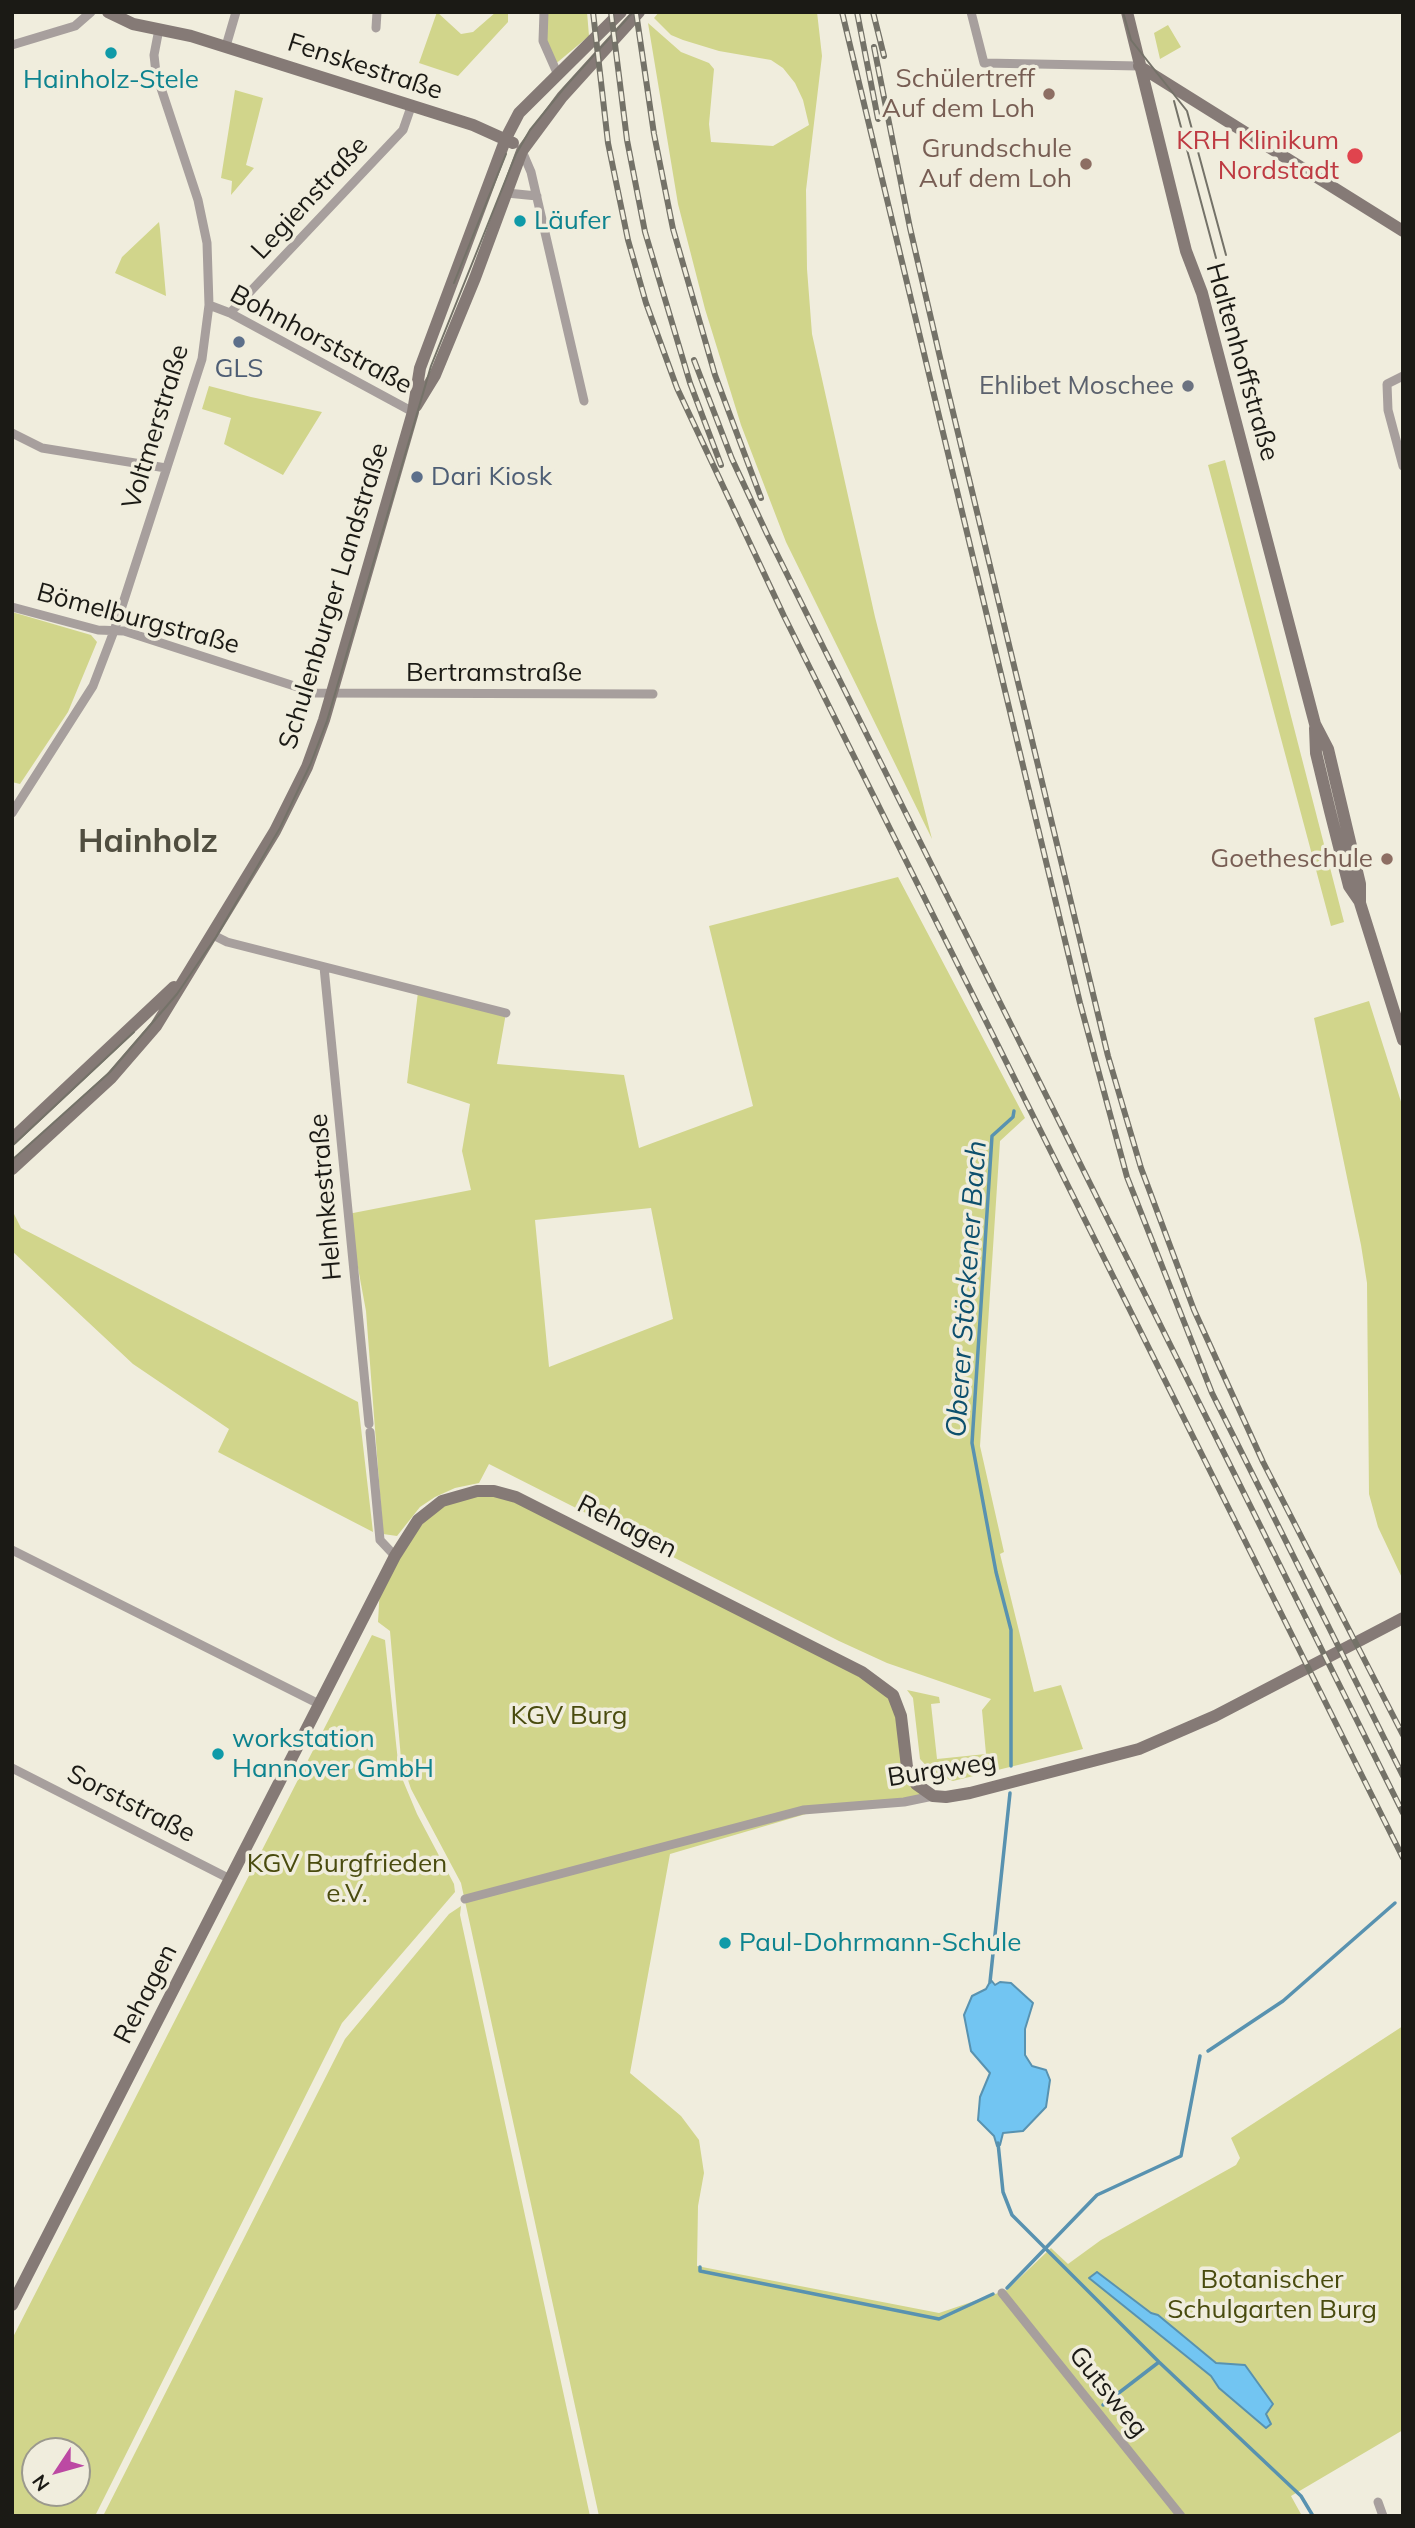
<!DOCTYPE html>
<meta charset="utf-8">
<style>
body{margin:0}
#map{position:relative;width:1415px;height:2528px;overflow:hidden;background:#f0eddd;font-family:Mulish,sans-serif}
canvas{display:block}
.frame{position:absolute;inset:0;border:14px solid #1b1a15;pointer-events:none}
.north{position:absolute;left:21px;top:2437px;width:70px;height:70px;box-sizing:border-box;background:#f0eddd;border:2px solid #9b998d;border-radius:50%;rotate:234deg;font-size:19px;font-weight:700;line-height:28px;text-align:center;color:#1b1a15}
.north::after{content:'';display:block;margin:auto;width:24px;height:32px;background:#bc49a3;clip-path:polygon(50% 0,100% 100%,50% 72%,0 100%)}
</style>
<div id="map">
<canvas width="1415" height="2528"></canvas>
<div class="frame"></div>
<div class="north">N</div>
</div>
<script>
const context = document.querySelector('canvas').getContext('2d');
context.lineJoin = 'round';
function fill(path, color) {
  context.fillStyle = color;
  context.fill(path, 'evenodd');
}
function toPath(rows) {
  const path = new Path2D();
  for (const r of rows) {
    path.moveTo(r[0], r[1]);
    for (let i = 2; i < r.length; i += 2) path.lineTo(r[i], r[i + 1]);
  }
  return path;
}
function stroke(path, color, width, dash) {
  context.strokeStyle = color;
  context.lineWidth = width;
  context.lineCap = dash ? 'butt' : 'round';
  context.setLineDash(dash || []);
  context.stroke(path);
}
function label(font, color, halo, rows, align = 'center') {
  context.font = font + ' Mulish,sans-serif';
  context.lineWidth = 7;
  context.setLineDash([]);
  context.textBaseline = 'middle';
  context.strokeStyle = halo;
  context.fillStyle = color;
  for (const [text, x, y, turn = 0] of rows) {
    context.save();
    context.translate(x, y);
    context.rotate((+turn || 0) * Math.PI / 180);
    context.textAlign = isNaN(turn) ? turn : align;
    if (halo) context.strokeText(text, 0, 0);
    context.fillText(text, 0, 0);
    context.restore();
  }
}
const green = toPath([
 [437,12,461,34,473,32,496,12,508,12,508,22,458,76,419,63],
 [544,12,587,12,589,36,553,66,543,41],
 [659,12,817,12,822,56,806,190,807,269,812,334,875,617,932,839,786,542,741,425,705,309,678,204,648,23,681,52,709,63,714,69,709,124,711,142,773,146,809,125,803,100,795,83,783,68,771,60,719,51,683,40,671,35,654,18],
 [1168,25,1181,47,1160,59,1154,33],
 [235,90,263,98,246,165,254,168,231,195,232,181,221,178],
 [159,222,160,229,166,296,115,273,122,257],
 [209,386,251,397,322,412,283,475,224,444,231,418,202,409],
 [1225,460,1344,922,1331,926,1208,465],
 [12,612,91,635,97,642,68,712,20,784,12,782],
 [898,877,1025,1118,1000,1141,980,1446,1004,1552,1000,1554,1034,1692,1061,1685,1083,1749,953,1781,934,1774,920,1759,913,1698,907,1690,939,1697,940,1703,931,1704,937,1759,986,1754,982,1710,991,1699,887,1663,839,1641,489,1464,479,1483,455,1488,435,1497,420,1507,397,1536,383,1534,366,1311,348,1214,471,1190,462,1151,470,1104,407,1083,418,992,506,1013,497,1064,624,1075,639,1148,753,1106,709,926],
 [651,1208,673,1319,549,1367,535,1220],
 [1369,1001,1403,1108,1403,1580,1378,1527,1369,1494,1367,1283,1361,1245,1314,1018],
 [12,1210,21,1228,358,1402,373,1532,218,1452,229,1429,133,1364,12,1251],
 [494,1491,705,1592,893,1695,907,1767,934,1795,806,1814,670,1854,630,2073,681,2116,699,2140,704,2173,698,2206,697,2266,939,2313,1007,2290,1051,2248,1068,2264,1101,2240,1236,2165,1240,2158,1231,2138,1403,2026,1403,2430,1291,2496,1302,2516,599,2516,461,1883,411,1789,401,1759,390,1631,378,1622,380,1586,395,1556,442,1501],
 [372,1635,385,1640,399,1771,417,1814,454,1884,455,1892,342,2023,95,2516,12,2516,12,2339],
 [35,2451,77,2451,77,2493,35,2493],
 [461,1906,460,1915,590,2516,103,2516,345,2039,449,1914]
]);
const water = toPath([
 [991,1980,995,1985,1000,1982,1011,1983,1033,2003,1025,2029,1025,2055,1032,2066,1046,2070,1050,2080,1046,2107,1023,2131,1003,2133,1000,2145,997,2146,994,2136,978,2120,980,2097,990,2073,971,2051,964,2015,972,1996,986,1989,991,1980],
 [1097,2272,1151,2313,1158,2315,1216,2363,1245,2365,1273,2404,1266,2414,1271,2424,1266,2428,1219,2388,1211,2376,1089,2278,1097,2272]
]);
const stream = toPath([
 [1011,1766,1011,1630,996,1572,972,1443,992,1136,1013,1117,1014,1111],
 [990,1982,1010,1793],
 [1208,2051,1283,2001,1395,1903],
 [998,2143,1003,2192,1012,2215,1159,2362,1301,2496,1313,2516],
 [700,2267,700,2271,939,2319,993,2294],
 [1007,2288,1097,2195,1181,2156,1200,2056],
 [1103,2405,1159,2362]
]);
const street = toPath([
 [544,12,543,41,558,75],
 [971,12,984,63,1139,66],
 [376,28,377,12],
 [12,45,75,26,91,12],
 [226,46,236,12],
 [522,151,531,172,584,401],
 [507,193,537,196],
 [209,305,230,313,413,412],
 [230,313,403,130,411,107],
 [1403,376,1387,384,1388,410,1403,466],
 [12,433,42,448,166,468],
 [12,607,98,630,124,631,316,693,653,694],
 [12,813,93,686,114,631,202,359,209,305,207,243,198,200,156,73,154,55,159,29],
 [213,935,227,942,506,1013],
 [324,967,369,1424],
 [370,1432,380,1540,395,1556],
 [12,1550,317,1703],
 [12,1768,230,1879],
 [465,1899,803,1810,904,1802,933,1796],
 [1002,2293,1181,2516],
 [1378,2502,1383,2516]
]);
const secondary = toPath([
 [108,12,133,24,191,36,473,125,513,143],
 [1127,12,1186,251,1202,293,1315,724,1328,749,1360,884,1360,903,1403,1040],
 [1139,66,1403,231],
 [416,406,435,375,475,278,522,151,562,97,639,12],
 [1315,728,1316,753,1330,811,1349,886,1360,902],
 [12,1139,174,987],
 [12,1169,111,1078,156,1026,275,831,307,767,324,720,413,412,420,368,506,138,519,113,621,12],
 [12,2305,395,1556,418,1520,442,1501,477,1491,494,1491,516,1497,862,1672,893,1695,901,1716,907,1767,916,1784,933,1796,946,1797,970,1793,1139,1749,1215,1716,1403,1618]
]);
const tram = toPath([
 [1123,12,1131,40,1187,111,1226,255],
 [1174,101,1216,258],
 [454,283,506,154],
 [12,1146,134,1032],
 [12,1160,110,1072,177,994,216,937,280,828,311,763,327,721,431,366,516,154,530,130,564,88,633,12]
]);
const rail = toPath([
 [593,12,608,143,628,240,646,303,677,388,784,616,1403,1858],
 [611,12,627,140,645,232,690,383,721,465],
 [636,12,654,134,673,229,715,375,761,498],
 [842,12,1080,1003,1127,1177,1212,1393,1403,1776],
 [857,12,878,119],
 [873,12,884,56],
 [874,47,910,228,945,379,1108,1056,1141,1168,1194,1310,1263,1462,1403,1735],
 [694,360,732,459,767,534,1403,1813]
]);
const markers = [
 [111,53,7,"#0f9aa8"],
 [1049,94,7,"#8d6e63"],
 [1355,156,9,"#e0444e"],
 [1086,164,7,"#8d6e63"],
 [520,221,7,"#0f9aa8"],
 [239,342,7,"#5c6f8a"],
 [1188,386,7,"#6b7280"],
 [417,477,7,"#5c6f8a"],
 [1387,859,7,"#8d6e63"],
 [218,1754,7,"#0f9aa8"],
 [725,1943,7,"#0f9aa8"]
];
const streetNames = [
 ["Fenskestraße",365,67,18],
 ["Legienstraße",310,198,-47],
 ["Bohnhorststraße",321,340,28],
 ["Haltenhoffstraße",1242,362,74],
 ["Voltmerstraße",156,427,-73],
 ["Schulenburger Landstraße",334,596,-73],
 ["Bömelburgstraße",138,619,15],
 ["Bertramstraße",494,673],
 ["Helmkestraße",326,1197,-95],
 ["Rehagen",627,1527,27],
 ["Burgweg",942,1770,-9],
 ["Sorststraße",131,1804,27],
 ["Rehagen",146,1994,-63],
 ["Gutsweg",1108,2392,51]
];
const educationNames = [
 ["Schülertreff",1035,79],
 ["Auf dem Loh",1035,109],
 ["Grundschule",1072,149],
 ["Auf dem Loh",1072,179],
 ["Goetheschule",1373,859]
];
const cultureNames = [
 ["Hainholz-Stele",111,80,"center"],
 ["Läufer",534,221],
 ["workstation",232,1739],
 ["Hannover GmbH",232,1769],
 ["Paul-Dohrmann-Schule",739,1943]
];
const healthNames = [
 ["KRH Klinikum",1339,141],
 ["Nordstadt",1339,171]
];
const serviceNames = [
 ["GLS",239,369],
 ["Dari Kiosk",431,477,"left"]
];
const worshipNames = [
 ["Ehlibet Moschee",1174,386]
];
const parkNames = [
 ["KGV Burg",569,1716],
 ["KGV Burgfrieden",347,1864],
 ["e.V.",347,1894],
 ["Botanischer",1272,2280],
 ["Schulgarten Burg",1272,2310]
];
const waterNames = [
 ["Oberer Stöckener Bach",967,1289,-86]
];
const districtNames = [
 ["Hainholz",148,842]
];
fill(green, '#d1d58b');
fill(water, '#72c5f2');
stroke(water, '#5892b0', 2);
stroke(stream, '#5892b0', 3.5);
stroke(street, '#a79f9d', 9);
stroke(secondary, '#857a76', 12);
stroke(tram, '#747268', 2);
stroke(rail, '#747268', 6);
stroke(rail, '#f0eddd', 3.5, [10]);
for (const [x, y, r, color] of markers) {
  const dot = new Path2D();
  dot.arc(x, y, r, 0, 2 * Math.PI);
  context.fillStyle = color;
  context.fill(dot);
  stroke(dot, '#f0eddd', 2.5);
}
label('26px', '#1b1a15', '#f0eddd', streetNames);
label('26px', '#785e54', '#f0eddd', educationNames, 'right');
label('26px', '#0d838f', '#f0eddd', cultureNames, 'left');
label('26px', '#be3a42', '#f0eddd', healthNames, 'right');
label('26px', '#4e5e75', '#f0eddd', serviceNames);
label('26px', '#5b616d', '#f0eddd', worshipNames, 'right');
label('26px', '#494b0e', '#f0eddd', parkNames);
label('italic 28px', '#0d506e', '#f0eddd', waterNames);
label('bold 33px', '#504e40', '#f0eddd', districtNames);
</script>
